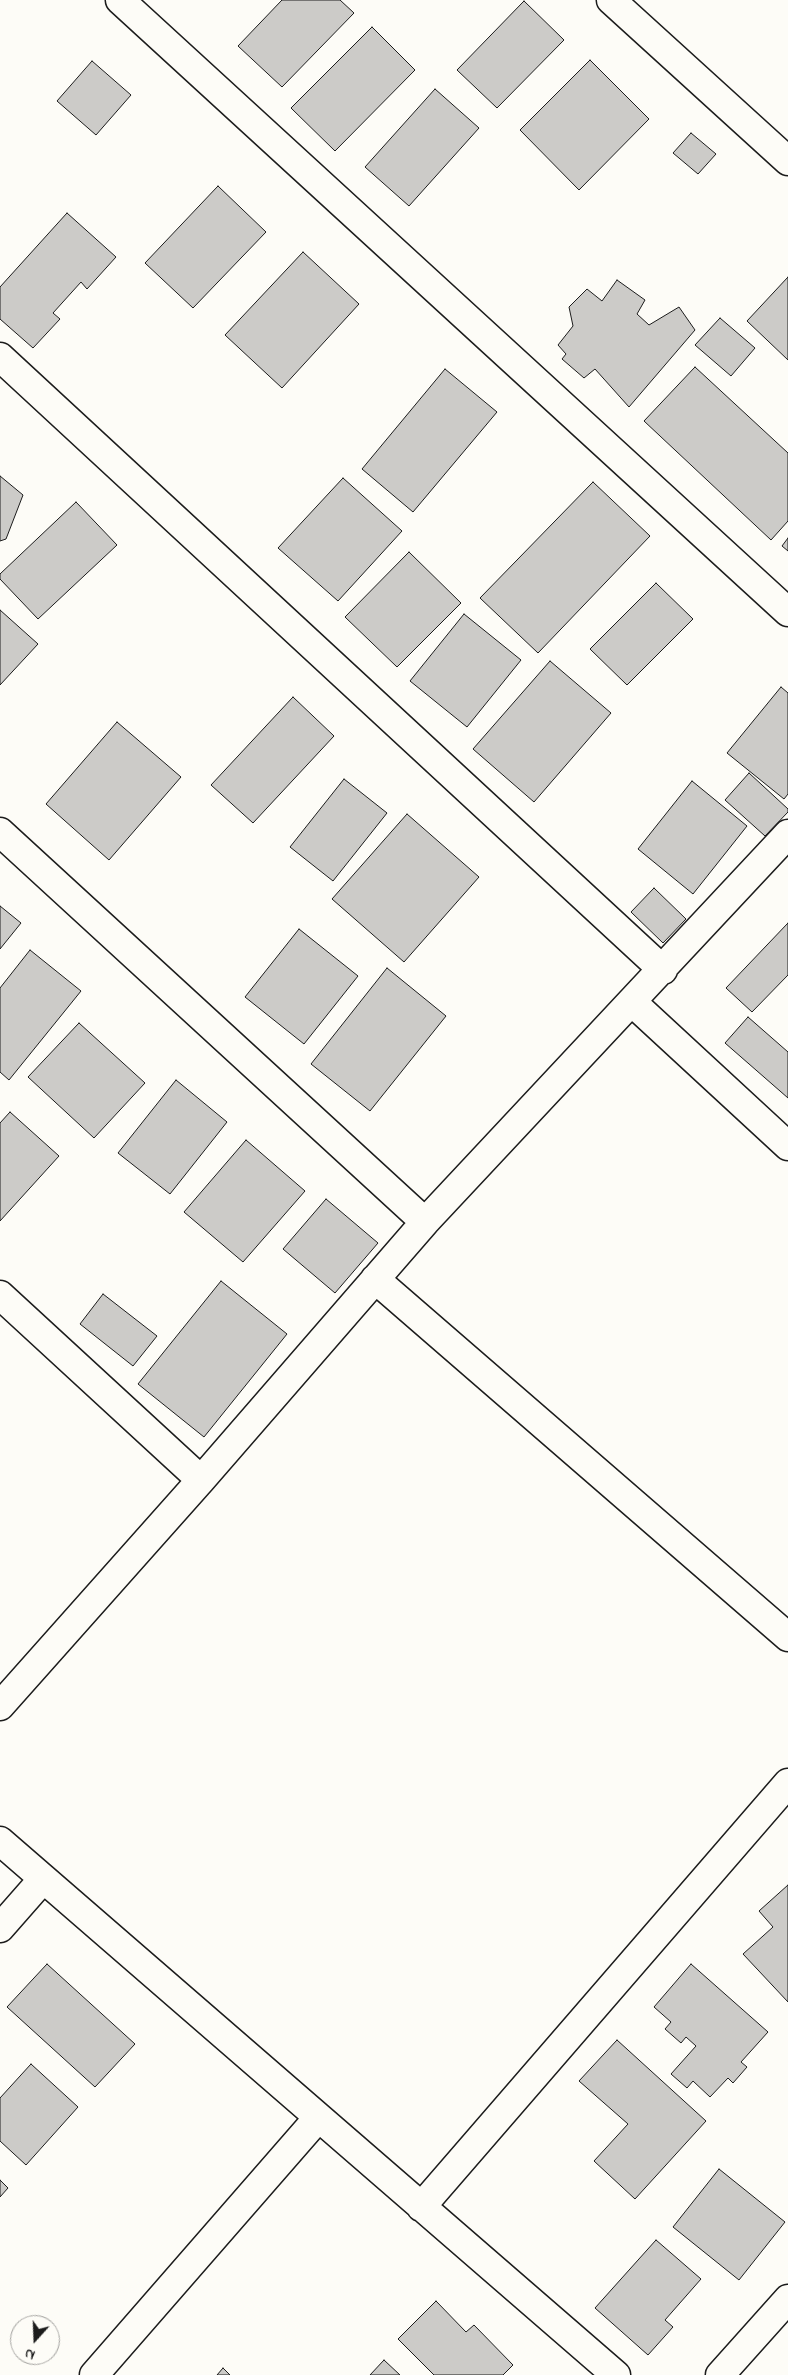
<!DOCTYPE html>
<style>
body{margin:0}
#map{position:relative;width:788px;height:2375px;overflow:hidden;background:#fdfcf7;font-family:"Indie Flower",sans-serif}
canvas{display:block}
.north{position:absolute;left:10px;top:2315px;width:50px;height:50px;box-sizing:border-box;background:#fdfcf7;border:1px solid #a3a29f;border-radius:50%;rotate:200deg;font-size:14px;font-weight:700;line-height:20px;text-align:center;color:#1c1c1c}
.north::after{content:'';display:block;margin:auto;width:18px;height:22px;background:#1c1c1c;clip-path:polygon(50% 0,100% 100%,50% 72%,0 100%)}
</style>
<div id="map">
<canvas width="788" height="2375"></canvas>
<div class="north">N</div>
</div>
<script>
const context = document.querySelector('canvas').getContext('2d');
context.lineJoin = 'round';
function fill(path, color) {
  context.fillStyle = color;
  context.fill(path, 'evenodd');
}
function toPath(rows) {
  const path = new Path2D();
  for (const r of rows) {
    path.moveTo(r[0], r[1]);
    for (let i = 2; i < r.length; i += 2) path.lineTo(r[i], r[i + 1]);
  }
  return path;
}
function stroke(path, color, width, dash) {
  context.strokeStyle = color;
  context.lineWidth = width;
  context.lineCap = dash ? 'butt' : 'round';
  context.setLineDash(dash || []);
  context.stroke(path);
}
const building = toPath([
 [282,0,340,0,354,13,282,87,238,46,282,0],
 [524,1,564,40,497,108,457,70,524,1],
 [372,27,415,70,335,151,291,108,372,27],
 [590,60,649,119,579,190,520,130,590,60],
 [92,61,131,95,96,135,57,101,92,61],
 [435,89,479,128,409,206,365,167,435,89],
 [691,133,716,154,698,174,673,153,691,133],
 [218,186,266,232,193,308,145,263,218,186],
 [67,213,116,257,87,289,81,282,53,313,60,319,33,348,0,319,0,287,67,213],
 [303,252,359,304,282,388,225,335,303,252],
 [788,277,788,360,747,321,788,277],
 [617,280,645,300,637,314,649,325,679,307,695,330,629,407,595,369,584,378,562,359,566,354,558,345,573,326,569,307,587,289,602,301,617,280],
 [720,318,755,348,731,376,695,345,720,318],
 [695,367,788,453,788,521,771,540,644,421,695,367],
 [445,369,497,412,413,512,362,469,445,369],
 [0,476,23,495,6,539,0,541,0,476],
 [343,478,402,531,338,601,278,548,343,478],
 [593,482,650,536,538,653,480,598,593,482],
 [76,502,117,545,38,619,0,579,0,574,76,502],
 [788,538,788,551,782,546,788,538],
 [409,552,461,603,397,667,345,617,409,552],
 [656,583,693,619,627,685,590,649,656,583],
 [0,610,38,644,0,685,0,610],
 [464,614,521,660,467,727,410,681,464,614],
 [550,661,611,713,534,802,473,749,550,661],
 [781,687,788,693,788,794,784,799,727,753,781,687],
 [293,697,334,736,253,823,211,785,293,697],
 [117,722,181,777,109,860,46,804,117,722],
 [749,773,788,809,788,812,765,836,725,800,749,773],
 [344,779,387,813,333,881,290,847,344,779],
 [692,781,747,826,693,894,638,849,692,781],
 [407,814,479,877,404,962,332,899,407,814],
 [654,888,686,919,663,943,631,912,654,888],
 [0,906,21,923,0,949,0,906],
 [788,923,788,975,752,1012,726,988,788,923],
 [299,929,358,976,304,1044,245,997,299,929],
 [30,950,81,991,9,1080,0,1072,0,988,30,950],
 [387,968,446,1016,370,1111,311,1064,387,968],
 [748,1017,788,1052,788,1098,725,1043,748,1017],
 [79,1023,145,1083,94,1138,28,1077,79,1023],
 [176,1080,227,1122,170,1194,118,1153,176,1080],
 [10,1112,59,1156,0,1221,0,1123,10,1112],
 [246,1140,305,1191,243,1262,184,1212,246,1140],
 [326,1199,378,1243,335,1293,283,1249,326,1199],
 [221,1281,287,1334,204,1437,138,1384,221,1281],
 [103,1294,157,1336,133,1366,80,1324,103,1294],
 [788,1885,788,2002,743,1954,773,1927,759,1911,788,1885],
 [47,1964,135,2044,95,2087,7,2007,47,1964],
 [691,1964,768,2032,741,2062,747,2067,733,2083,728,2078,710,2097,693,2081,687,2088,671,2074,696,2046,686,2037,681,2043,665,2029,671,2022,654,2007,691,1964],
 [617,2040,706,2121,635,2199,594,2161,628,2124,579,2081,617,2040],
 [31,2064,78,2107,26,2165,0,2141,0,2098,31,2064],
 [719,2169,785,2222,739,2280,673,2227,719,2169],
 [0,2180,8,2188,0,2197,0,2180],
 [656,2240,701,2279,665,2320,673,2327,648,2355,595,2308,656,2240],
 [436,2301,466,2332,474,2325,513,2365,503,2375,434,2375,398,2339,436,2301],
 [384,2360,400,2375,370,2375,384,2360],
 [223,2368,230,2375,217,2375,223,2368]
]);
const minor = toPath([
 [120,0,788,612],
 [611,0,788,161],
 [0,357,663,970],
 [0,832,425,1222],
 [632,1002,788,1146],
 [375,1279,788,1637],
 [0,1295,201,1480],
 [0,1706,201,1480,425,1222,788,834],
 [0,1841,616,2375],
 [0,1928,43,1879],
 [421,2207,788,1783],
 [94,2375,318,2118],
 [720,2375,788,2299]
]);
fill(building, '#cccbc8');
stroke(building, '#1c1c1c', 1);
stroke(minor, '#1c1c1c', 31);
stroke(minor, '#fdfcf7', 28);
</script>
